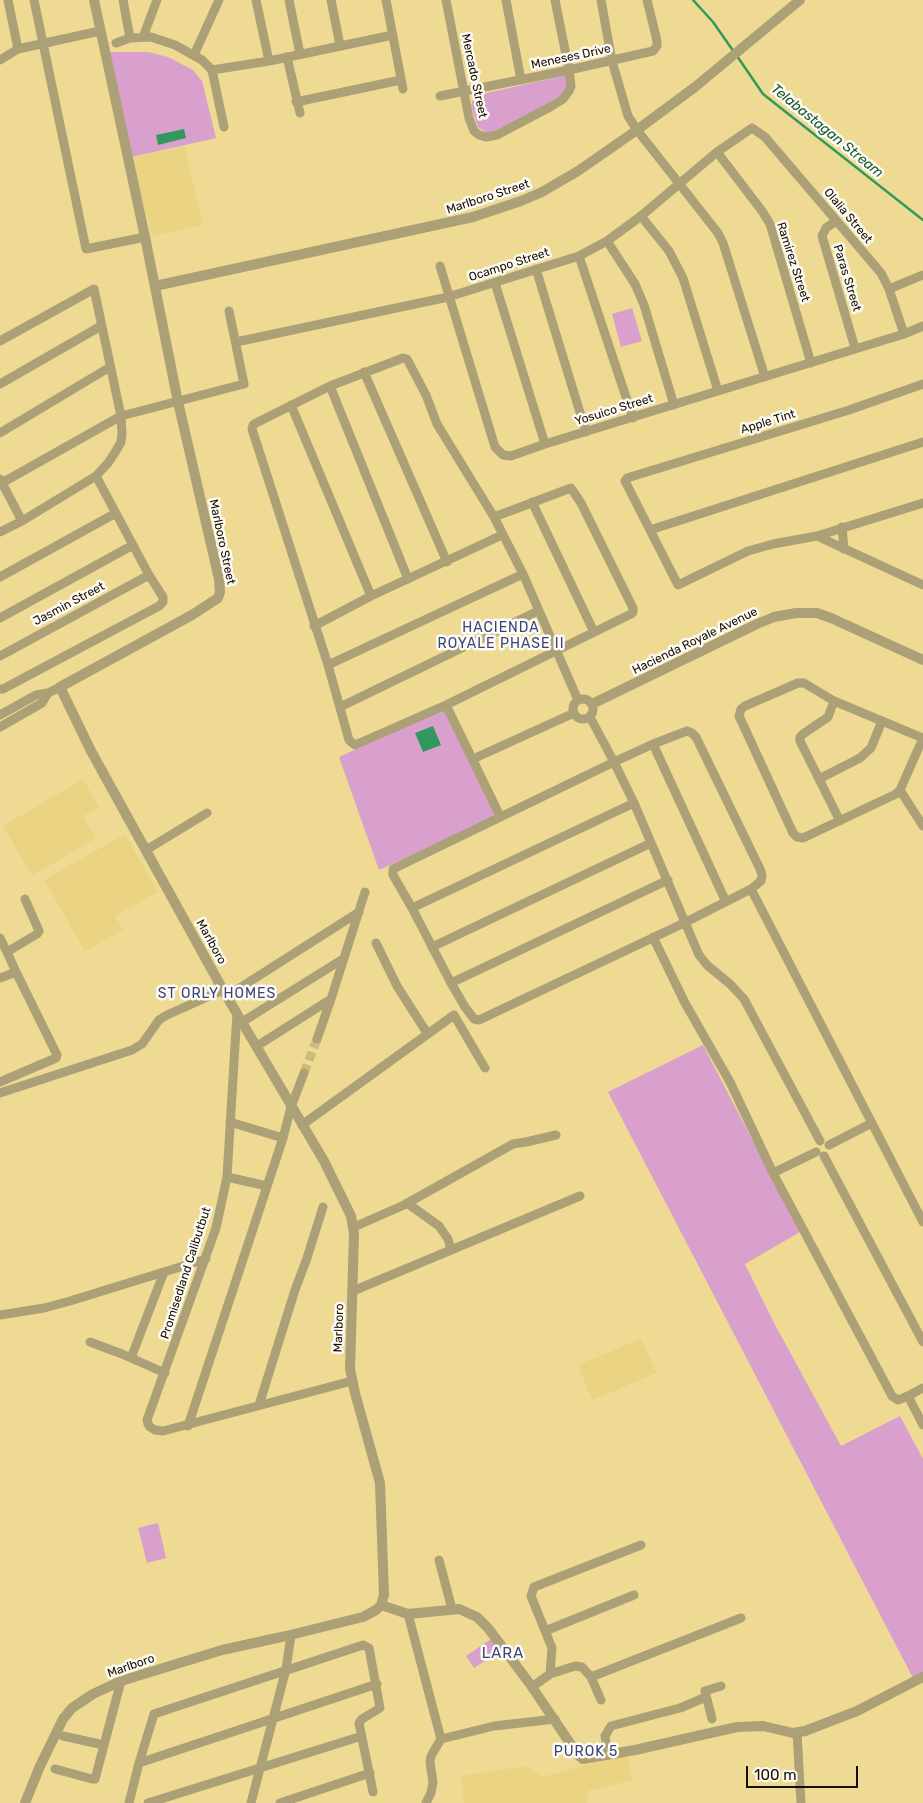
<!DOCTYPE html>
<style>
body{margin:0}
#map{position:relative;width:923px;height:1803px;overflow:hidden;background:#eeda92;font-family:Rubik,sans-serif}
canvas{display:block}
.scale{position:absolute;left:746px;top:1766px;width:112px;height:22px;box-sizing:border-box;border:2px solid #140e00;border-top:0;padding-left:6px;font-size:15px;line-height:18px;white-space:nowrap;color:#140e00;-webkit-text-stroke:4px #fdfbf4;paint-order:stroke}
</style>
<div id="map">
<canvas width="923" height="1803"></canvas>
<div class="scale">100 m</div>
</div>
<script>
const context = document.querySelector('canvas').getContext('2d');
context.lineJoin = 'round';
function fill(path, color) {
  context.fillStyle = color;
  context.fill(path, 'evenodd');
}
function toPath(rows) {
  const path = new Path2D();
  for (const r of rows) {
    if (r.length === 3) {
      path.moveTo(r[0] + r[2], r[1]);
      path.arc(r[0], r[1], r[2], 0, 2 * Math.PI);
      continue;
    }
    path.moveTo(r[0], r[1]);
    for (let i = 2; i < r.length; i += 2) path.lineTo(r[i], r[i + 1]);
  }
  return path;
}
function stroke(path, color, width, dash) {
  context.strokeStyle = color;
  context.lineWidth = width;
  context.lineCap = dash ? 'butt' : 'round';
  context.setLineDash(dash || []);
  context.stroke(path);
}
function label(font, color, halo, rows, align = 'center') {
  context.font = font + ' Rubik,sans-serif';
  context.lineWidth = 5;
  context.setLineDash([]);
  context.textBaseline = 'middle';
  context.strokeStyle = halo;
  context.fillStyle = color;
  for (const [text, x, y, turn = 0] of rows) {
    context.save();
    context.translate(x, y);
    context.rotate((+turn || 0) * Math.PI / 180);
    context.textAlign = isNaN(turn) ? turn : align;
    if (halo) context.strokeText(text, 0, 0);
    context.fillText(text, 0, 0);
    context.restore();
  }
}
const built = toPath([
 [184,146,203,225,152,236,131,157],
 [83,779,99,807,83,816,96,838,32,876,3,826],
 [125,834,158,892,115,916,123,930,85,951,44,880],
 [641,1339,657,1373,592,1400,578,1365],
 [628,1754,632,1780,588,1791,587,1803,464,1803,461,1776,528,1766,542,1777]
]);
const green = toPath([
 [105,52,148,52,168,57,193,70,202,81,216,138,131,157],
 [566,75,567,87,564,92,536,112,503,130,488,134,478,127,471,106,474,96],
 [632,308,642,341,621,347,612,314],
 [449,707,501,815,379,870,339,757],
 [703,1045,800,1232,745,1264,773,1321,841,1446,900,1416,923,1459,923,1673,913,1678,608,1092],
 [158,1523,166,1558,147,1563,138,1528],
 [491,1639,499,1652,474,1668,466,1656]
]);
const water = toPath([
 [184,129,186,138,158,145,156,135],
 [433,726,441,745,423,752,415,733]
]);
const stream = toPath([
 [693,0,713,22,734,52],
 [737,56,763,94,923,220]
]);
const minorTunnel = toPath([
 [304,1073,317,1039]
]);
const minor = toPath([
 [8,0,18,49],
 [34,0,86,249,145,237],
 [123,0,130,38],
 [256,0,269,61],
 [289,0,300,54],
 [331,0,340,45],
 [386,0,403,89],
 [446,0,469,118,474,131,479,135,486,137,497,135,550,107,563,99,569,91,571,86,569,70,555,0],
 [506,0,521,80],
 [601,0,612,61,628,116,637,130,718,233,723,243,765,377],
 [143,37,157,0],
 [116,43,130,38,151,37,175,45,202,60,212,70,224,127],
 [194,55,219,0],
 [287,57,300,113],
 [0,60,18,49,100,31],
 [212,70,269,61,393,35],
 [440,96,569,70,653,51,657,46,657,41,647,0],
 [296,102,401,80],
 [717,152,762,211,770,224,811,363],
 [641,216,669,251,683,278,718,391],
 [836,221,826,228,822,236,855,348],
 [607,241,635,284,644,305,674,405],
 [579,256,633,418],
 [440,266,495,447,503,455,511,456,545,444,904,334,923,326],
 [536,269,586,432],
 [495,283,545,444],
 [889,289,923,275],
 [0,341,94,289,121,416,122,434,121,442,116,451,108,463,96,476,22,521,0,532],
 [236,342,448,297,579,256,607,241,641,216,717,152,752,128,765,137,881,273,889,289,904,334],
 [403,358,407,359,426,395,437,424,494,517,571,488,581,503,633,608,633,612,631,614,446,705,355,745,349,740,328,665,252,429,253,425,256,423,330,386,403,358],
 [364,372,447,562],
 [0,384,101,326],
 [923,384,849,410,627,478,625,481,678,585,748,551,773,544,817,536,923,585],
 [330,386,408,579],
 [291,405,371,596],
 [0,433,110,367],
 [0,479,22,521],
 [0,484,121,416,244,384,229,311],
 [532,502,594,632],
 [494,517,523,574,578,700],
 [842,527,844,549],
 [650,530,923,442],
 [817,536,923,503],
 [0,577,116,513],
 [0,618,133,545],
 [314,626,371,596,502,535],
 [0,656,149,575],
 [328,665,523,574],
 [0,689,3,689,159,606,163,602,163,597,149,575,96,476],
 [583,709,10],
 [834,701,828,717,803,734,800,737,800,741,840,821],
 [446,705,500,816],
 [340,707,538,611],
 [0,715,36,695,48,693,60,687],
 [590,717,614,762,634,803,699,955,707,965,730,984,744,999,820,1141],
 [0,727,42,703,48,693],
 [687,731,692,733,696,737,760,869,762,875,761,881,751,889,684,923,479,1020,474,1019,465,1007,451,983,412,908,393,875,393,869,614,762,653,744,687,731],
 [923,738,834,701,804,683,798,683,745,706,741,709,739,716,793,833,797,837,803,838,896,794,900,790,923,738],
 [653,744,726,902],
 [473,759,574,713],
 [819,779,860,758,871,748,882,721],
 [900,790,923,826],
 [146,850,207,813],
 [751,889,923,1222],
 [412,908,634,803],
 [653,937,685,1003,730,1082,773,1173,892,1396,898,1400,908,1396,923,1425],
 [0,938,7,952],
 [376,943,397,986,427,1033],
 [432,947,651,843],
 [0,978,16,972,7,952,37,934,39,931,25,899],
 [451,983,668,880],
 [227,996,359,912],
 [237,1013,227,1177,216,1228,147,1420,148,1424,150,1427,155,1430,163,1431,352,1381],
 [242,1022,343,959],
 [317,1039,331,999,365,892],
 [257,1046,331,999],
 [0,1082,56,1058,57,1055,16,972],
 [0,1093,132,1050,142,1044,159,1020,167,1015,223,990],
 [230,1122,283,1138],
 [302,1125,454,1015,485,1068],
 [829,1145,872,1123],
 [824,1156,923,1342],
 [773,1173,816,1152],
 [227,1177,267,1186],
 [407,1203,439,1226,448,1239,451,1249],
 [354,1227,404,1205,513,1144,526,1142,556,1135],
 [353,1291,580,1196],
 [0,1315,44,1308,70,1301,206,1259],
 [90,1342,122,1354,165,1373],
 [131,1358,164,1272],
 [908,1396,923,1388],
 [259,1405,295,1290,307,1258,323,1207],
 [188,1426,283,1138,291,1107,304,1073],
 [439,1560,452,1609],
 [408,1614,441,1739],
 [545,1631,634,1595],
 [550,1674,552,1648,531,1596,534,1587,641,1545],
 [591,1677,601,1700],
 [532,1687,550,1674,575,1666,582,1667,591,1677,741,1618],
 [712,1719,705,1691,721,1686],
 [797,1733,801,1803],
 [63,1736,104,1745],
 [608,1755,605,1736,611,1726,680,1708,706,1697],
 [139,1763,377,1684],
 [55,1769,92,1779,95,1779,121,1681],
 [129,1803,139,1763,154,1714,363,1645,369,1648,380,1708,362,1719,359,1723,373,1792],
 [148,1803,362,1736],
 [251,1803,286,1669,291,1635],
 [280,1803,370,1773],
 [426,1803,431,1793,433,1782,430,1762,431,1756,441,1739,494,1726,555,1719]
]);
const tertiary = toPath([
 [155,286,473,217,521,201,542,192,578,171,637,130,695,87,800,0],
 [592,704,757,624,774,617,796,613,817,613,831,618,923,660],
 [381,1605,408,1614,459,1609,477,1617,488,1628,530,1684,578,1755,583,1759,635,1750,737,1727,763,1726,793,1733,805,1731,857,1711,923,1677],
 [25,1803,40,1766,63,1719,72,1708,93,1694,121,1681,222,1650,286,1636,363,1617,376,1610,381,1605,384,1595,380,1483,355,1393,350,1369,354,1234,351,1216,324,1161,223,990,91,751,60,687,192,615,218,598,220,592,219,579,178,402,145,237,94,0]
]);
const streetNames = [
 ["Meneses Drive",571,57,-12],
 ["Mercado Street",474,76,78],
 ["Marlboro Street",488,197,-18],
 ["Olalia Street",848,216,50],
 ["Ramirez Street",793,262,72],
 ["Ocampo Street",509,265,-18],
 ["Paras Street",847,278,73],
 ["Yosuico Street",614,410,-17],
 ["Apple Tint",768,422,-17],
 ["Marlboro Street",222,542,78],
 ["Jasmin Street",69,604,-28],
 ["Hacienda Royale Avenue",695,641,-26],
 ["Marlboro",211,942,61],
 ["Promisedland Calibutbut",186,1273,-72],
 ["Marlboro",339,1328,-88],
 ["Marlboro",131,1666,-19]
];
const waterNames = [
 ["Telabastagan Stream",827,131,39]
];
const neighbourhoodNames = [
 ["HACIENDA",501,628],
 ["ROYALE PHASE II",501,644],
 ["ST ORLY HOMES",217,994],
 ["PUROK 5",586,1752]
];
const quarterNames = [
 ["LARA",503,1654]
];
fill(built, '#ead382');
fill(green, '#d9a0cd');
fill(water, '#33985d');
stroke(stream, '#33985d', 2.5);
stroke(minorTunnel, '#cdbb7c', 9, [9, 4.5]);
stroke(minor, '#aca077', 9);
stroke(tertiary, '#aca077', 10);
label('12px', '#140e00', '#fdfbf4', streetNames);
label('italic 14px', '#125a33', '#fdfbf4', waterNames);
context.letterSpacing = '1px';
label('14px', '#39437e', '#fdfbf4', neighbourhoodNames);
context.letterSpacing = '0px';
context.letterSpacing = '1px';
label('15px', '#39437e', '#fdfbf4', quarterNames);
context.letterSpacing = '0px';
</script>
